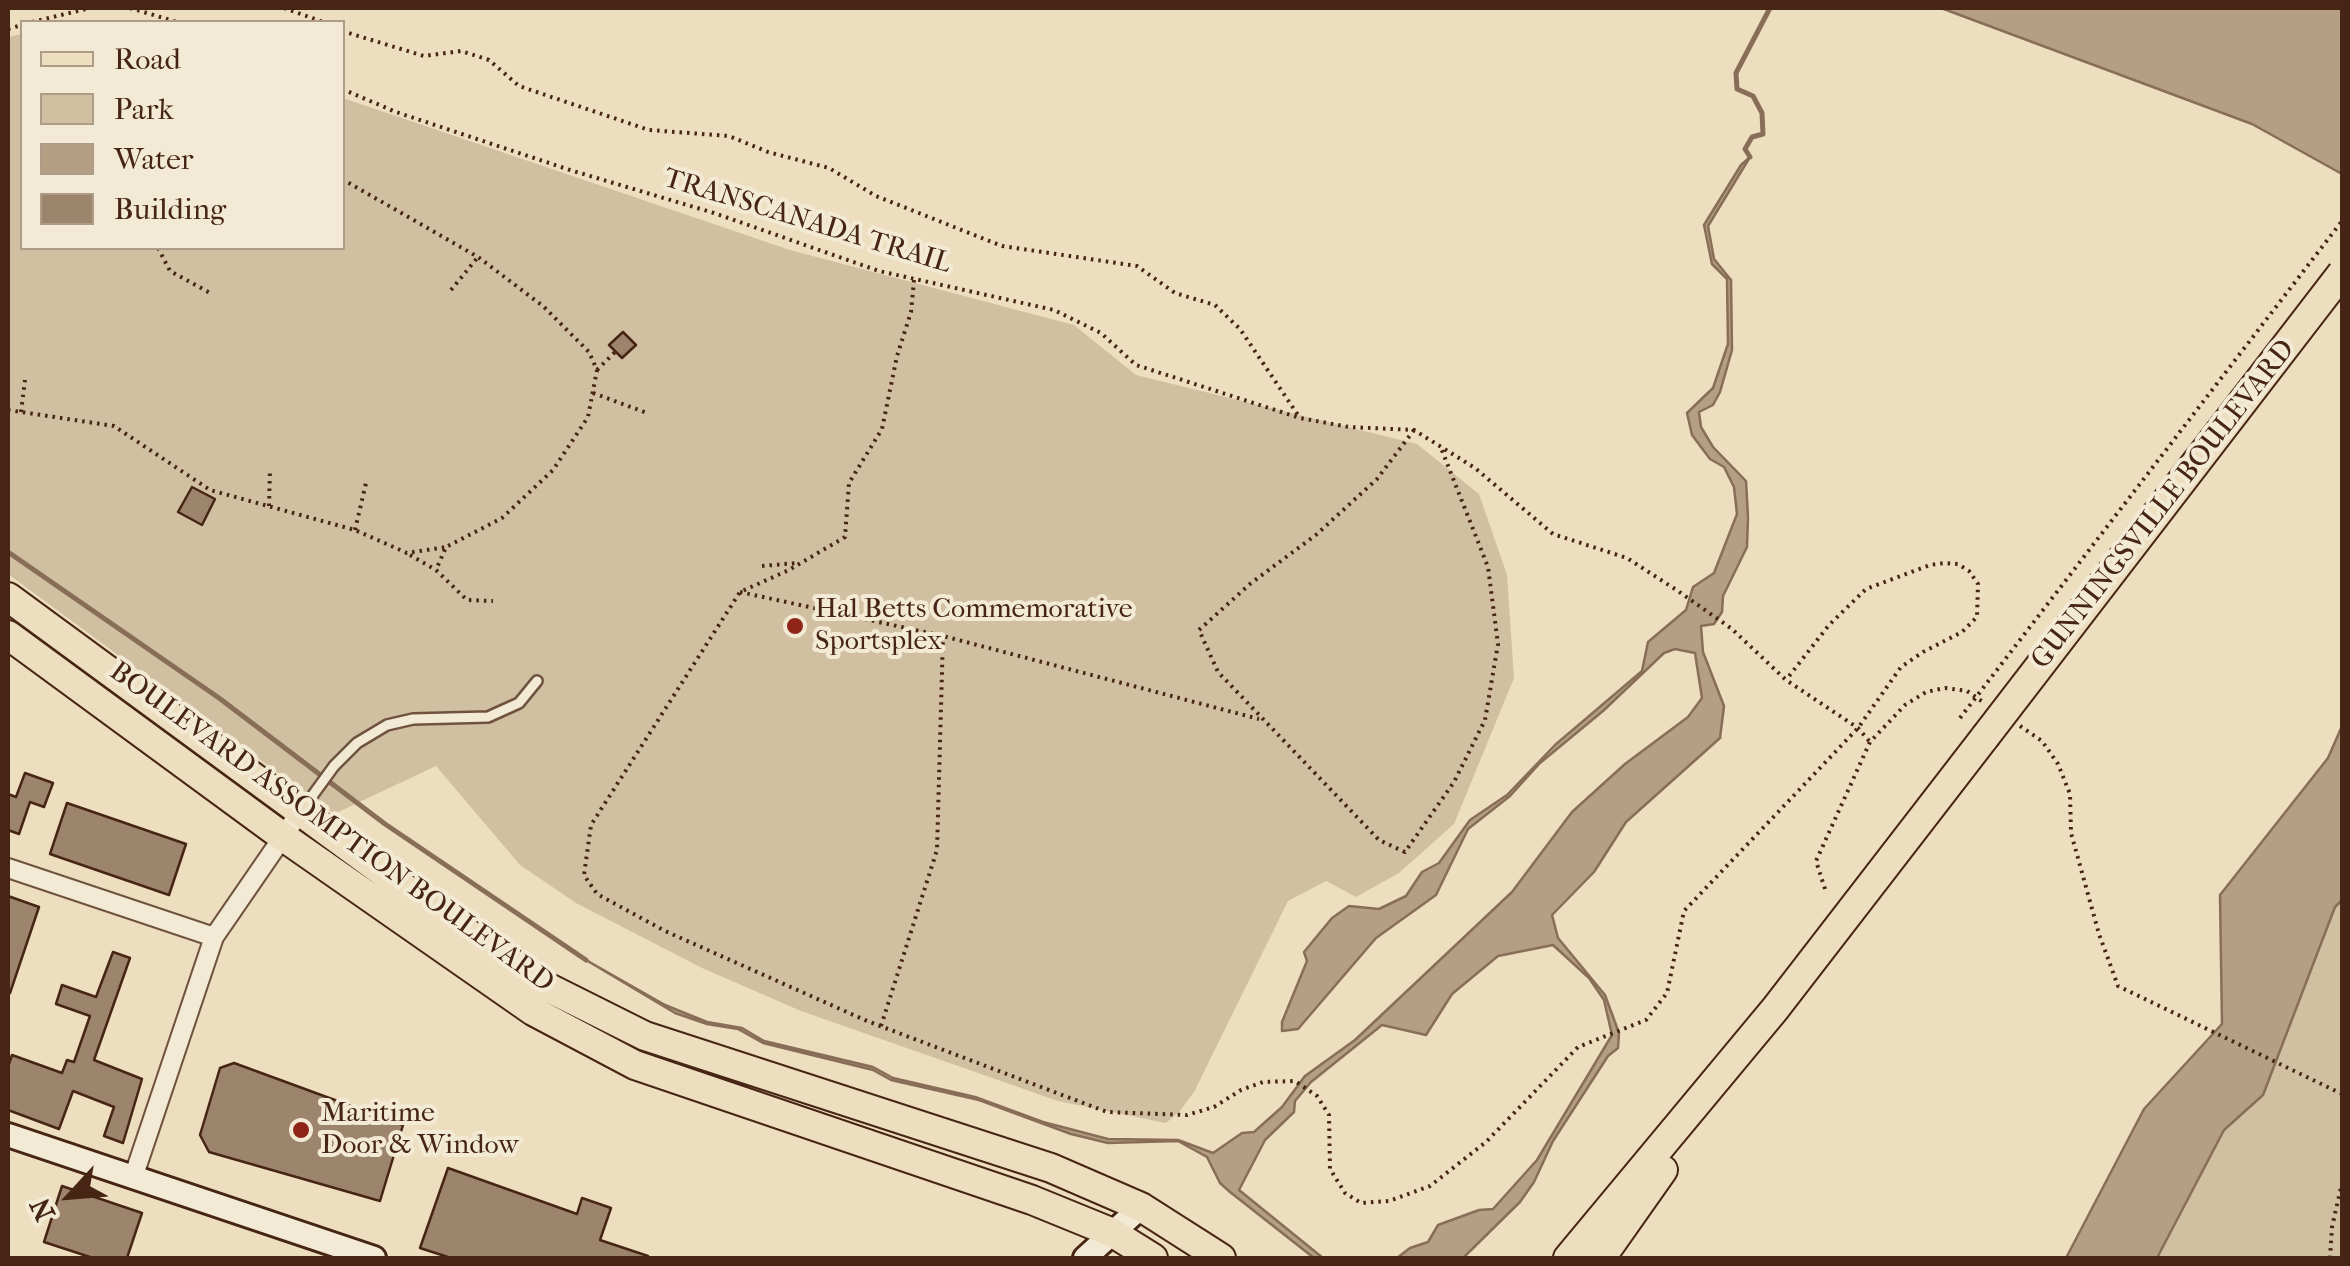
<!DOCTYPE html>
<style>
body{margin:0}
#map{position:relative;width:2350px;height:1266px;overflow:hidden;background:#eddebf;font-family:"IM FELL French Canon",serif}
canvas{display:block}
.frame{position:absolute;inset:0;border:10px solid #462514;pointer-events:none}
.legend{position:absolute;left:20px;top:20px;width:325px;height:230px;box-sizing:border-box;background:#f3ead5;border:2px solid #ae9b88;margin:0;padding:12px 18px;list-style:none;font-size:30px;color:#462514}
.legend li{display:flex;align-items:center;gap:20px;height:50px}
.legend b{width:50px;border:2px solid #ae9b88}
.north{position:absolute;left:20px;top:1146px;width:100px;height:100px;-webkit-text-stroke:8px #f3ead5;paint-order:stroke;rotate:244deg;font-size:28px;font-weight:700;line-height:40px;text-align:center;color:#462514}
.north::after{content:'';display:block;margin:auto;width:35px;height:45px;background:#462514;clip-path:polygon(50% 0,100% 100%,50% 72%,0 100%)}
</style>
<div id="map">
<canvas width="2350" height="1266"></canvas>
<div class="frame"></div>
<ul class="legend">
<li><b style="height:12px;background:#eddebf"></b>Road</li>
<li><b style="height:28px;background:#d1bfa2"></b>Park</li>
<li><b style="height:28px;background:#b49f85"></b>Water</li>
<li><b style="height:28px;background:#9d856d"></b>Building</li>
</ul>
<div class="north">N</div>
</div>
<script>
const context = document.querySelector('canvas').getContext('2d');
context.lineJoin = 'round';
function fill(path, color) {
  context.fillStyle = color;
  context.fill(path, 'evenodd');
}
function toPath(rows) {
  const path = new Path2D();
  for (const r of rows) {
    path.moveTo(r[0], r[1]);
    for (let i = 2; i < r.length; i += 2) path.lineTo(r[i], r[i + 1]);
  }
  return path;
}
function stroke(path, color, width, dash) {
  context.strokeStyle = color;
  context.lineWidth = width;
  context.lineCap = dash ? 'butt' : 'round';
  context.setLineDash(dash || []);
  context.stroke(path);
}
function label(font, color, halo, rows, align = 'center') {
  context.font = font + ' "IM FELL French Canon",serif';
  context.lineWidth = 8;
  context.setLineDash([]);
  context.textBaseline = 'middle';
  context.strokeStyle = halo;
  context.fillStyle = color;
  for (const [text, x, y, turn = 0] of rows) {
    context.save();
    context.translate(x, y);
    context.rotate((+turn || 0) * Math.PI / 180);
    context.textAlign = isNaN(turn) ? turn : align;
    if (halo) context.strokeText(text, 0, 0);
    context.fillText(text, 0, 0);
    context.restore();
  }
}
const green = toPath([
 [22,34,22,248,342,248,343,98,790,250,1074,325,1136,375,1417,444,1479,494,1507,575,1514,678,1454,824,1399,873,1356,897,1326,881,1288,901,1194,1092,1180,1111,1166,1123,1058,1101,801,1011,702,968,576,903,520,865,436,766,334,814,8,574,8,37],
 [2342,900,2342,1258,2157,1258,2224,1130,2263,1095,2335,907]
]);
const water = toPath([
 [1941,8,2342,8,2342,174,2252,124,1941,8],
 [1750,157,1708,226,1714,259,1731,280,1732,350,1720,392,1713,405,1699,412,1701,427,1713,447,1746,481,1748,517,1747,547,1723,596,1722,612,1714,624,1701,626,1703,652,1724,706,1720,738,1626,822,1594,872,1552,915,1558,938,1605,995,1619,1033,1618,1048,1608,1056,1553,1141,1534,1182,1520,1202,1463,1258,1397,1258,1410,1248,1428,1242,1438,1225,1479,1210,1493,1209,1537,1160,1612,1035,1604,1000,1589,978,1553,945,1498,956,1452,994,1426,1035,1382,1025,1311,1082,1295,1101,1294,1112,1265,1140,1239,1190,1323,1258,1314,1258,1230,1192,1220,1183,1207,1157,1178,1141,1108,1143,1071,1134,979,1100,891,1080,873,1070,763,1043,738,1029,707,1024,675,1013,586,960,665,1005,707,1022,742,1028,764,1041,873,1067,893,1078,975,1097,1043,1122,1108,1139,1178,1140,1213,1153,1242,1133,1254,1132,1282,1107,1305,1076,1355,1040,1512,892,1572,812,1625,764,1688,717,1702,698,1695,653,1675,649,1664,653,1603,711,1540,763,1510,796,1468,829,1436,895,1376,938,1298,1029,1282,1031,1282,1022,1307,961,1304,952,1332,918,1349,906,1379,909,1406,896,1422,872,1439,863,1470,820,1507,795,1555,745,1642,671,1648,642,1686,610,1693,587,1714,573,1737,514,1734,487,1724,467,1710,459,1692,435,1687,413,1713,388,1728,344,1727,279,1712,264,1704,225,1741,165,1750,157],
 [2342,726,2342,900,2335,907,2263,1095,2224,1130,2157,1258,2066,1258,2144,1109,2222,1024,2220,895,2328,758,2342,726]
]);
const stream = toPath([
 [1750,157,1745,149,1752,137,1763,134,1762,113,1753,96,1737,89,1736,73,1770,8],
 [8,552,219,698,385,824,586,960]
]);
const building = toPath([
 [623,332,636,345,622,358,609,345,623,332],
 [192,487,215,499,202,525,178,512,192,487],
 [25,773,53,783,44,807,30,802,19,834,8,830,8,794,16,797,25,773],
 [67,803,186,844,169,895,50,854,67,803],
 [8,896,39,907,10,993,8,992,8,896],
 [113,952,130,958,94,1060,142,1079,123,1143,104,1136,114,1107,73,1091,59,1129,8,1110,8,1067,12,1055,62,1073,67,1060,74,1062,90,1016,56,1004,62,985,96,997,113,952],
 [234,1063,403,1125,380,1201,209,1152,200,1135,220,1068,234,1063],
 [448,1168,577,1214,582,1198,611,1208,600,1240,648,1256,648,1258,451,1258,420,1248,448,1168],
 [62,1186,142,1213,127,1258,93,1258,44,1242,62,1186]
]);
const path = toPath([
 [130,8,177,22],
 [284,8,323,22],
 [32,22,90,8],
 [8,29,22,25],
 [342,31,424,56,461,51,489,60,519,86,649,130,729,136,768,152,829,168,876,196,1002,246,1137,266,1175,293,1215,305,1240,329,1300,418],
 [342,89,396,112,570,170,714,213,879,271,1054,310,1101,333,1136,365,1300,418,1349,427,1414,430,1475,468,1553,534,1627,558,1678,591,1732,629,1786,680,1858,728,1870,742],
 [342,179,478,257,543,306,589,352,597,370,588,417,553,470,502,518,446,547,436,570,467,600,493,601],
 [158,248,170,271,212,294],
 [914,280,911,312,897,356,882,429,849,483,845,537,789,570,740,592,591,825,584,875,597,894,665,931,867,1021,1107,1112,1187,1115,1214,1107,1241,1090,1263,1082,1295,1081,1317,1096,1329,1115,1330,1169,1345,1193,1361,1203,1389,1201,1430,1186,1486,1142,1578,1047,1646,1020,1667,993,1684,911,1858,728,1901,667,1923,652,1962,632,1977,617,1978,584,1969,571,1958,564,1945,563,1930,565,1866,589,1829,625,1786,680],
 [451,290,478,257],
 [597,370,616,351],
 [593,393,647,413],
 [8,410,114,426,210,490,355,530,407,553,446,547],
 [21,412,25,380],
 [1414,430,1377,479,1317,534,1250,584,1199,630,1218,672,1379,840,1405,852,1454,782,1485,720,1498,644,1488,567,1441,448],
 [269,506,270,469],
 [355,530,366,483],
 [410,555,436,570],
 [762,566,797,563],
 [740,592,943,636,1259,719],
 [2020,726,2042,741,2058,764,2070,794,2071,833,2099,934,2118,986,2342,1094],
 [1825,889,1816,861,1870,742,1905,705,1926,692,1945,688,1967,691,1983,702],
 [881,1026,937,850,943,636],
 [2330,1258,2332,1227,2342,1183]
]);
const lane = toPath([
 [302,810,334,766,357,743,387,725,413,719,488,717,519,703,537,681]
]);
const street = toPath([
 [8,868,214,937],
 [133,1178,214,937,300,812]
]);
const secondary = toPath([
 [8,1135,374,1258],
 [1085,1258,1141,1207]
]);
const primary = toPath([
 [8,597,444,917,545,986,645,1036,1051,1168,1141,1207,1221,1258],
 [8,635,282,836,533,1011,635,1065,1032,1200,1113,1233,1153,1258],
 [1568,1258,1775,1009,1985,737],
 [1601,1258,1663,1170]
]);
const pathBridge = toPath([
 [1960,718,2342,221]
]);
const primaryBridge = toPath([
 [1985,737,2342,273]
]);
const markers = [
 [795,626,10,"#8f2418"],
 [301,1130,10,"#8f2418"]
];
const streetNames = [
 ["TRANSCANADA TRAIL",807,222,17],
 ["GUNNINGSVILLE BOULEVARD",2164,505,-52],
 ["BOULEVARD ASSOMPTION BOULEVARD",331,828,36]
];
const poiNames = [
 ["Hal Betts Commemorative",815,610],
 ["Sportsplex",815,642],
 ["Maritime",321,1114],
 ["Door & Window",321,1146]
];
fill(green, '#d1bfa2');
fill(water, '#b49f85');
stroke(water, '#886e58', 2.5);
stroke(stream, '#886e58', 5);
fill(building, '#9d856d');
stroke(building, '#462514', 2.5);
stroke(lane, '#70533f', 14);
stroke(street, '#70533f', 22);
stroke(secondary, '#462514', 28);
stroke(primary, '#462514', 32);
stroke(path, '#462514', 4, [2.5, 5]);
stroke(lane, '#f3ead5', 9);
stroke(street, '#f3ead5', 18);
stroke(secondary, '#f3ead5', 22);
stroke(primary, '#eddebf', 28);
stroke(primaryBridge, '#462514', 32, []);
stroke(pathBridge, '#462514', 4, [2.5, 5]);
stroke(primaryBridge, '#eddebf', 28);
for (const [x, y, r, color] of markers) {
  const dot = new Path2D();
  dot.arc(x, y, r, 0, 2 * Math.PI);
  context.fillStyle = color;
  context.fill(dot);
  stroke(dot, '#f3ead5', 4);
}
label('28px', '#462514', '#f3ead5', streetNames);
label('28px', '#462514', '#f3ead5', poiNames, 'left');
</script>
